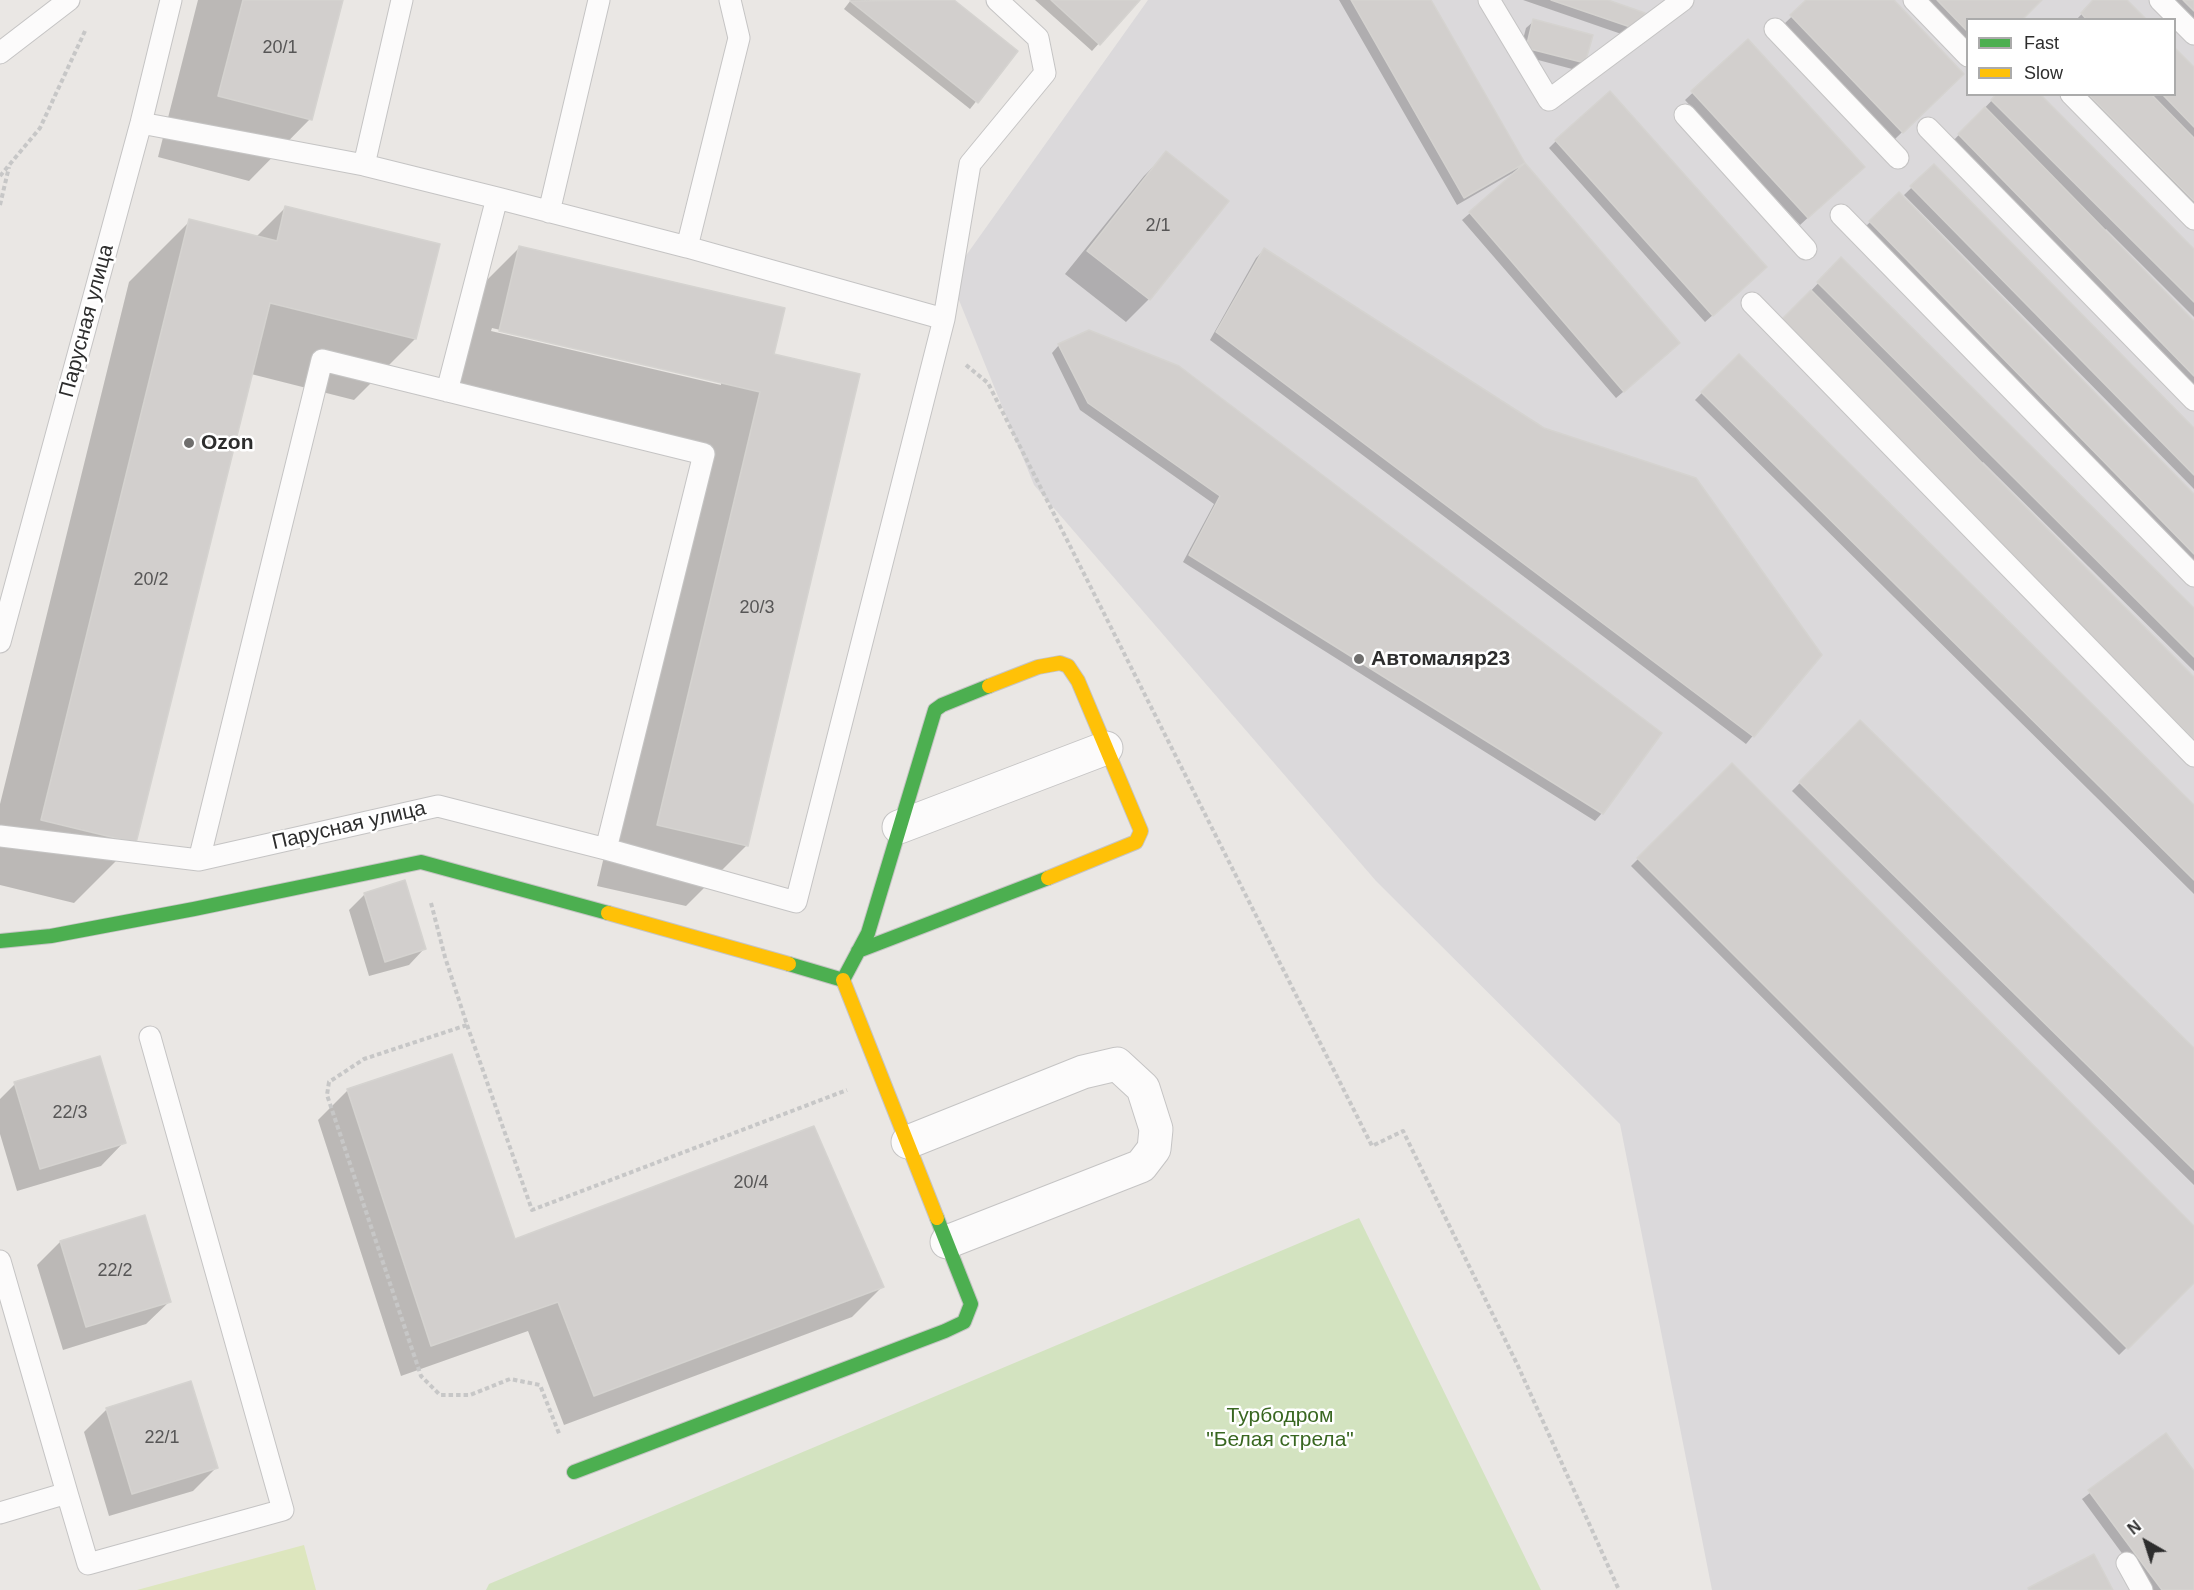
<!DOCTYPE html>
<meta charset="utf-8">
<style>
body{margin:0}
#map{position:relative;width:2194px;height:1590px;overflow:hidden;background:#eae7e4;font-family:Helvetica,sans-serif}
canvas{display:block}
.legend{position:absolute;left:1966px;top:18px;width:210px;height:78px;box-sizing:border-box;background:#fff;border:2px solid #ababab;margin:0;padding:8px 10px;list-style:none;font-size:18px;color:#2d2d2d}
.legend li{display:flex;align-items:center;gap:12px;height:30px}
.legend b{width:30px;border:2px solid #ababab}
.north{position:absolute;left:2116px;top:1512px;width:60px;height:60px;-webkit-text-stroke:4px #fff;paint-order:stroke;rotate:321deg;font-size:16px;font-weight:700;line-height:24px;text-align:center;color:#2d2d2d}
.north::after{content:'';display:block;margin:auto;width:21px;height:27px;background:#2d2d2d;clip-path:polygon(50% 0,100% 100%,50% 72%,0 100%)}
</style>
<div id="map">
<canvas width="2194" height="1590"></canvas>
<ul class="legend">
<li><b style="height:8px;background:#4caf50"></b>Fast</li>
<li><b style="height:8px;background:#ffc107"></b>Slow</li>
</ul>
<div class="north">N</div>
</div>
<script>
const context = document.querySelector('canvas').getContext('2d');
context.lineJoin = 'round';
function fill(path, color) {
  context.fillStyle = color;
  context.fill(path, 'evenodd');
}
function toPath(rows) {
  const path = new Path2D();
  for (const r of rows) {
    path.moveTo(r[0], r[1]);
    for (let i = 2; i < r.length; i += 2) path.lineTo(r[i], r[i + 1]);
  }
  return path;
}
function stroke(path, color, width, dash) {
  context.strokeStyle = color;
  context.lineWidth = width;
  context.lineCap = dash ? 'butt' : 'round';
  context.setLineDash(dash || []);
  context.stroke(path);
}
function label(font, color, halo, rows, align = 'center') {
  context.font = font + ' Helvetica,sans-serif';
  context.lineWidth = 5;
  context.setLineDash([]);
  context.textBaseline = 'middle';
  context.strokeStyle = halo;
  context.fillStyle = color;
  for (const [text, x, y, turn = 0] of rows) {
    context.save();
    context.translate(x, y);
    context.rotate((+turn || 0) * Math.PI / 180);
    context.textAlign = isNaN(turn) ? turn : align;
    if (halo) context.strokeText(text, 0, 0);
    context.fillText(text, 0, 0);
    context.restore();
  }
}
const industrial = toPath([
 [1148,0,2194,0,2194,1590,1712,1590,1620,1124,1376,881,1034,485,950,278],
 [1968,20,2174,20,2174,94,1968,94]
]);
const green = toPath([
 [1359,1218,1541,1590,486,1590,489,1584]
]);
const pitch = toPath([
 [304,1545,316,1590,137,1590]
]);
const shadow = toPath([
 [198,0,341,0,310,119,249,181,158,157],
 [851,0,951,0,1016,52,970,109,844,9],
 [1035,0,1138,0,1092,51],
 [1339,0,1430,0,1524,164,1671,351,1616,398,1462,220,1517,173,1516,171,1457,205],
 [1523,0,1603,0,1643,14,1630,37],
 [1809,0,1892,0,1962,74,1895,139,1784,24],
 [1923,0,2041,0,1968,20,1968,47],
 [2095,0,2125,0,2145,20,2076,20],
 [2169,0,2194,0,2194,25],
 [1534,21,1584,63,1576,70,1519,55,1526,28],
 [1748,41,1855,174,1800,225,1685,100],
 [2194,69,2194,216,2074,94,2174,94],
 [1998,94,2194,251,2194,317,2106,229,2104,231,2194,323,2194,391,1952,142],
 [1556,141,1758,275,1705,322,1549,148],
 [1167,153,1227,201,1149,299,1126,322,1065,274,1144,176],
 [1934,166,2194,431,2194,489,1904,195],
 [1899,194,2194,496,2194,569,1863,229],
 [286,207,415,339,354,400,251,374,135,842,74,903,0,885,0,804,129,282,190,221,256,237],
 [519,248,772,355,747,845,686,906,597,886,700,453,439,392,458,309],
 [492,328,721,382,721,385,491,331],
 [1264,250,1820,655,1746,744,1210,340,1256,258],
 [1841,259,2194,610,2194,671,1983,462,1981,464,2194,679,2194,755,1774,330],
 [1059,345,1602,813,1595,821,1183,562,1214,504,1080,410,1052,353],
 [1738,356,2194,807,2194,894,1695,400],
 [1860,722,2194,1050,2194,1185,1792,791],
 [1732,765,2194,1228,2194,1281,2119,1355,1631,866],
 [404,882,424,949,409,965,369,976,349,910,364,895],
 [15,1084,124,1142,101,1166,17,1191,0,1134,0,1099],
 [348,1090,514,1241,882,1287,852,1317,564,1425,528,1331,401,1376,318,1120],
 [60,1242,170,1301,146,1324,63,1350,37,1265],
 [107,1409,216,1468,193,1491,109,1516,84,1432],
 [2166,1435,2194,1473,2194,1590,2149,1590,2082,1499]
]);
const building = toPath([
 [243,0,343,0,312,120,218,96,243,0],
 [954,0,1018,51,978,103,850,1,954,0],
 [1051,0,1140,0,1100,45,1051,0],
 [1351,0,1431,0,1525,163,1464,198,1351,0],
 [1551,0,1608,0,1645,13,1639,30,1551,0],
 [1806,0,1894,0,1964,74,1903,133,1790,15,1806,0],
 [1937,0,2042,0,2022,20,1968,20,1968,32,1937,0],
 [2093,0,2127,0,2147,20,2087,20,2081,13,2093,0],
 [2183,0,2194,0,2194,11,2183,0],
 [1533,19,1593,35,1585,63,1526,48,1533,19],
 [1748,39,1865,167,1808,218,1691,91,1748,39],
 [2174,47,2194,67,2194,127,2162,94,2174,94,2174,47],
 [1610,91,1767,267,1713,316,1555,140,1610,91],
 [1996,94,2040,94,2194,249,2194,302,1991,100,1996,94],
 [2088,94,2151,94,2194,138,2194,201,2088,94],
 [1985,107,2194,321,2194,376,1958,134,1985,107],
 [1166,151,1229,201,1150,300,1087,251,1166,151],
 [1525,163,1680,343,1624,392,1469,212,1525,163],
 [1934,164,2194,428,2194,475,1910,186,1934,164],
 [1899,192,2194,494,2194,554,1869,221,1899,192],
 [285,206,440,244,416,339,270,303,136,843,41,820,189,219,277,241,285,206],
 [519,246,785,308,774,354,860,374,748,846,657,825,760,392,499,331,519,246],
 [1264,248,1544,428,1696,478,1822,655,1754,737,1216,332,1264,248],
 [1841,257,2194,608,2194,657,1817,282,1841,257],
 [1811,290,2194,677,2194,740,1780,321,1811,290],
 [1089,330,1179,366,1662,733,1603,814,1189,555,1220,496,1088,403,1058,344,1089,330],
 [1739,354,2194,805,2194,880,1701,392,1739,354],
 [1860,720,2194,1048,2194,1170,1799,782,1860,720],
 [1732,763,2194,1226,2194,1283,2128,1349,1637,858,1732,763],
 [405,880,426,949,385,962,364,893,405,880],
 [452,1054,515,1239,814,1126,884,1287,594,1396,558,1302,431,1346,347,1089,452,1054],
 [100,1056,126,1143,40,1169,14,1082,100,1056],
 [145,1215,171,1302,86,1327,60,1241,145,1215],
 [191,1381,218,1468,132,1494,106,1408,191,1381],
 [2166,1433,2194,1471,2194,1590,2162,1590,2088,1490,2166,1433],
 [2094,1554,2113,1590,2029,1590,2028,1588,2094,1554]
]);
const path = toPath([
 [0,176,40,128,85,31],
 [0,205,9,167],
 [966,365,988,383,1372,1146,1403,1131,1518,1366,1619,1590],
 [431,903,445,957,467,1025,364,1059,329,1082,327,1095,421,1376,440,1395,470,1395,510,1379,540,1385,560,1436],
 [467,1025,532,1210,847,1090]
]);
const lane = toPath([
 [1489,0,1549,100,1683,0],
 [1914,0,1968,56],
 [2160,0,2194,34],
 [1775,29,1898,158],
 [0,53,69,0],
 [2071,94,2194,219],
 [1685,115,1806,249],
 [141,123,364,165,497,198],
 [1928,128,2194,400],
 [364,165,402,0],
 [549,212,599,0],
 [1841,215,2194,576],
 [1752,303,2194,756],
 [944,319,970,164,1045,73,1038,38,997,0],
 [447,391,497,198,687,247],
 [0,642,141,123,171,0],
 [0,836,199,860,438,806,606,849,796,902,944,319,687,247,739,38,730,0],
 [199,860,322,360,704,454,606,849],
 [0,1261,67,1493,0,1513],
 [67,1493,88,1564,283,1510,150,1037],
 [2127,1563,2142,1590]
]);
const street = toPath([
 [899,827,1106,748],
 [908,1142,1083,1072,1117,1064,1143,1088,1156,1129,1154,1149,1141,1166,947,1242]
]);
const fast = toPath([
 [0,941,51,936,194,909,421,862,608,913],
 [858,951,1048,878],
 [789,964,843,980,868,933,935,710,942,705,989,686],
 [574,1472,945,1331,964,1322,971,1304,937,1218]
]);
const slow = toPath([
 [989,686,1038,667,1060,663,1068,666,1078,681,1141,831,1136,842,1048,878],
 [608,913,789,964],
 [843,980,937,1218]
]);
const markers = [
 [189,443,6,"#6f6e6d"],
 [1359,659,6,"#6f6e6d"]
];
const numberNames = [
 ["20/1",280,48],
 ["2/1",1158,226],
 ["20/2",151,580],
 ["20/3",757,608],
 ["22/3",70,1113],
 ["20/4",751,1183],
 ["22/2",115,1271],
 ["22/1",162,1438]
];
const streetNames = [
 ["Парусная улица",87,321,-75],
 ["Парусная улица",349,826,-13]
];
const poiNames = [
 ["Ozon",201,443],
 ["Автомаляр23",1371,659]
];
const parkNames = [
 ["Турбодром",1280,1416],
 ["\"Белая стрела\"",1280,1440]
];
fill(industrial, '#dbd9db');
fill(green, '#d3e3c0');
fill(pitch, '#dde6be');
fill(shadow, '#0003');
fill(building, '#d2cfcd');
stroke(building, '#d5d3d0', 1.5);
stroke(lane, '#c5c4c4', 23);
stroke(street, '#c5c4c4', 35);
stroke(fast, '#c5c4c4', 16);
stroke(slow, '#c5c4c4', 16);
stroke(path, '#c7c7c7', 4, [4.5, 3]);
stroke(lane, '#fcfbfb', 21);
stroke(street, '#fcfbfb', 33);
stroke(fast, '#4caf50', 14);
stroke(slow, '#ffc107', 14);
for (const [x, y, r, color] of markers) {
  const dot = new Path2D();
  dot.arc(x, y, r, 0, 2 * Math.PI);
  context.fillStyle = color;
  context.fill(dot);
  stroke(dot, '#fff', 2);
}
label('18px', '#575656', null, numberNames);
label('21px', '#2d2d2d', '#fff', streetNames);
label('bold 21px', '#2d2d2d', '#fff', poiNames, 'left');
label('21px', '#396721', '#fff', parkNames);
</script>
